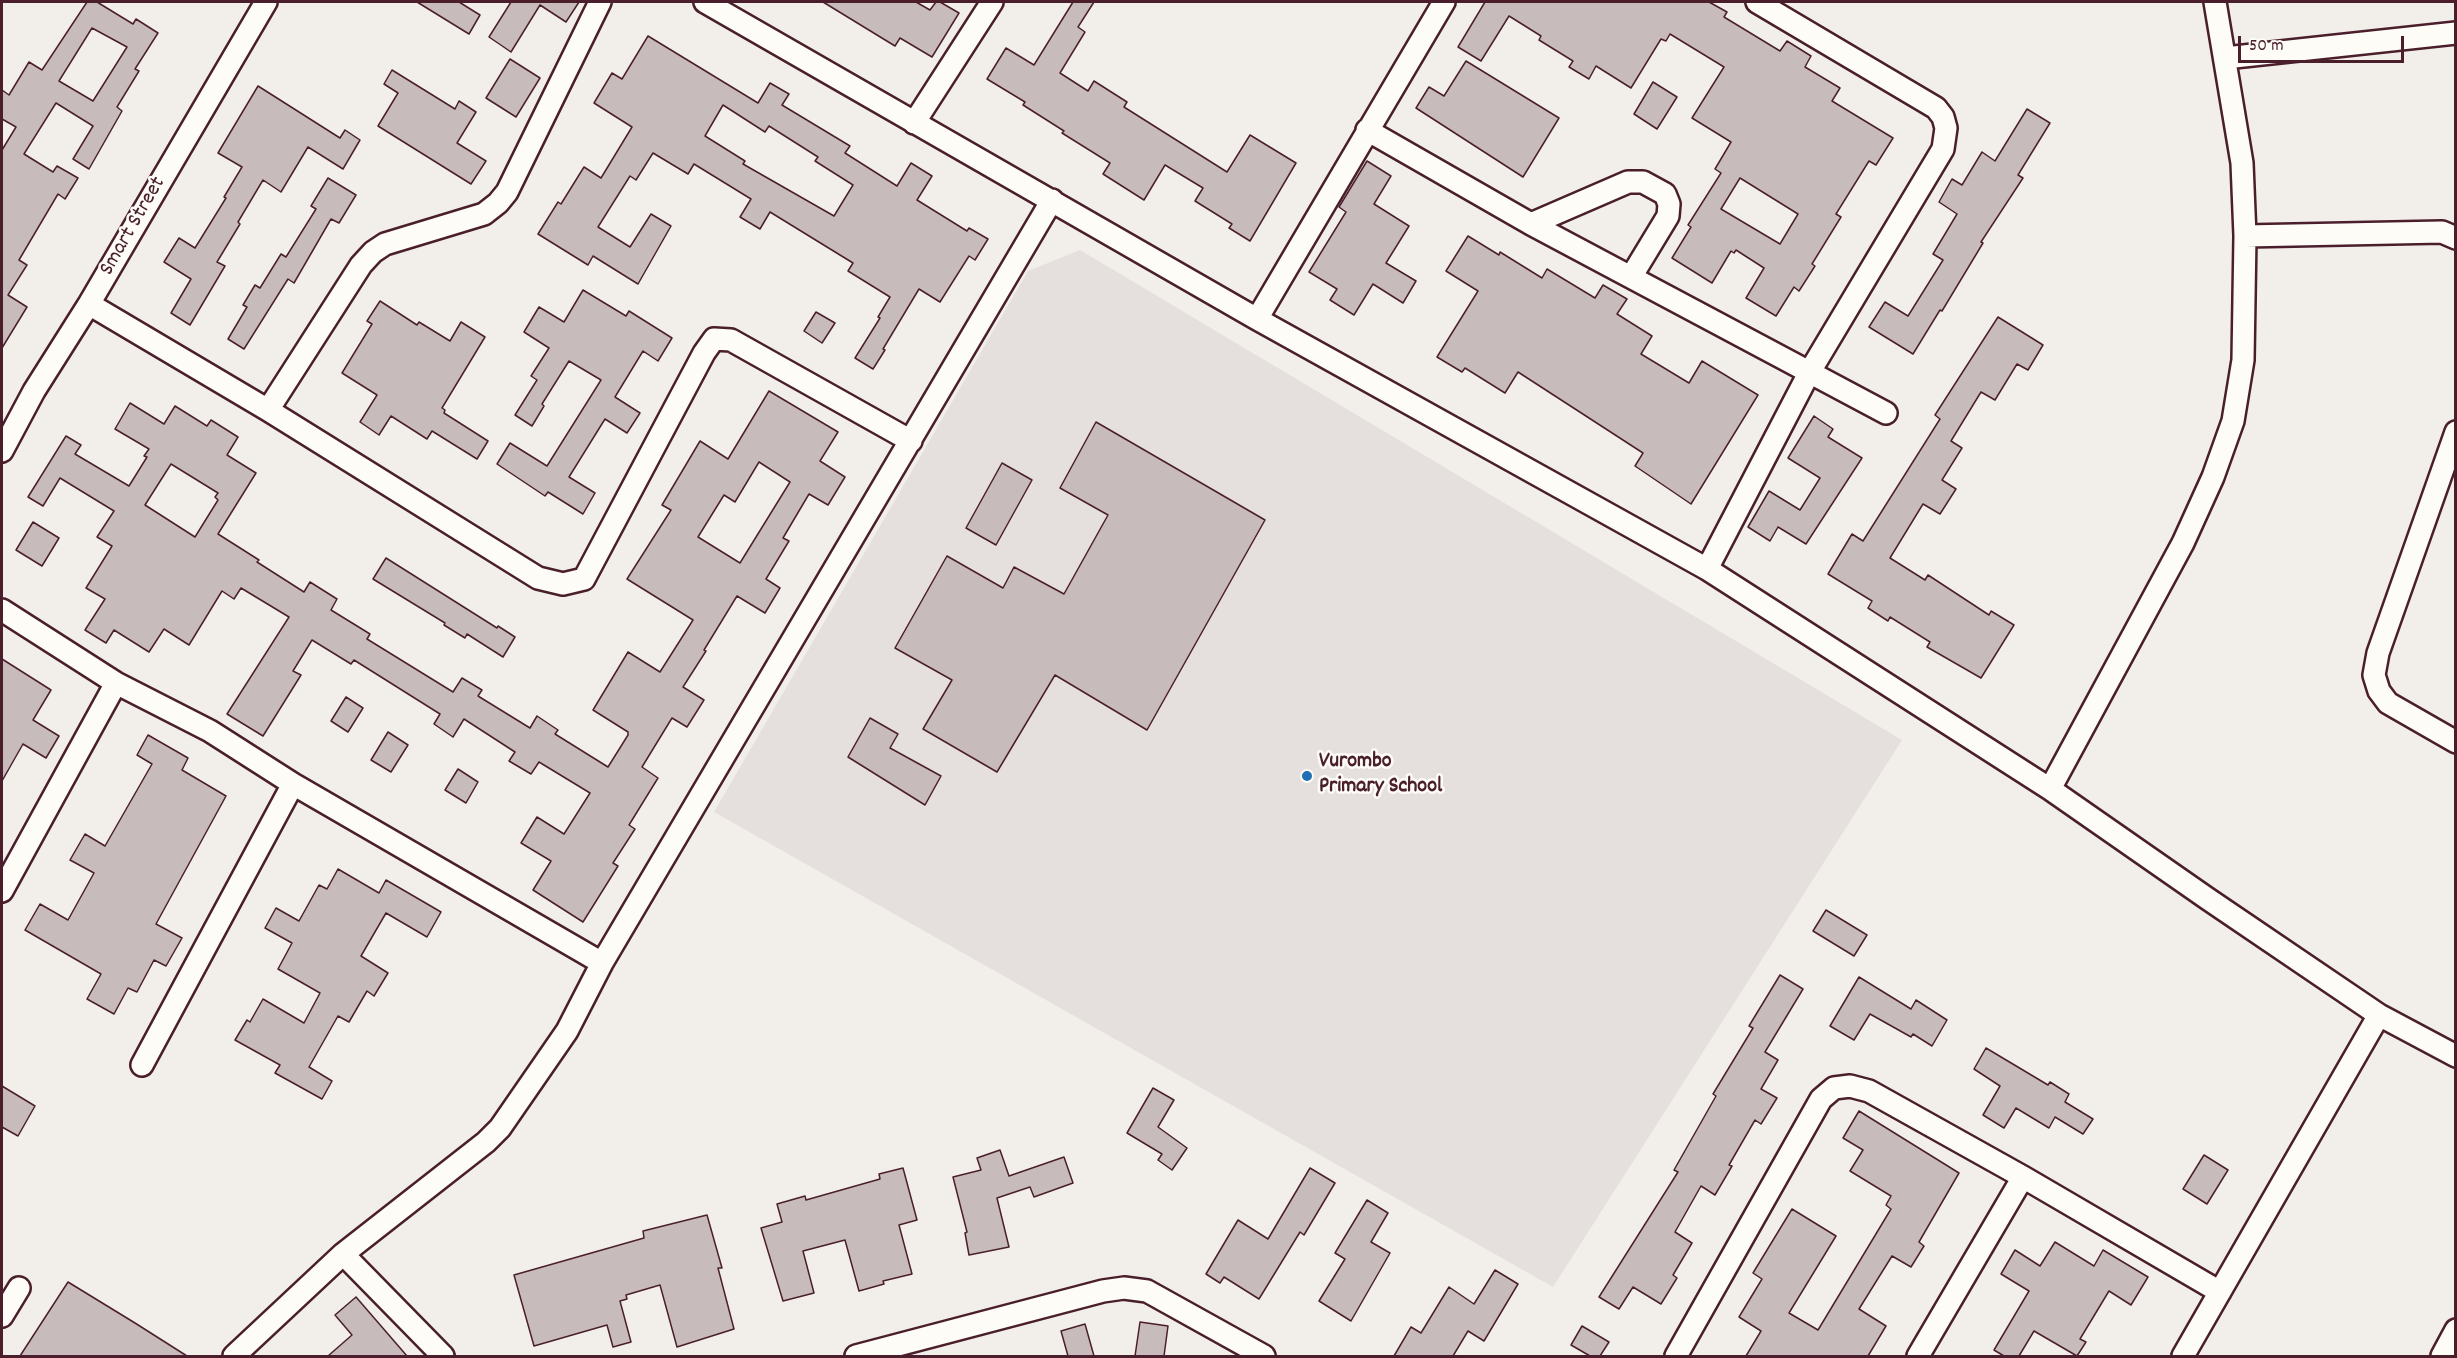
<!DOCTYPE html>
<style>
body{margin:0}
#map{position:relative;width:2457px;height:1358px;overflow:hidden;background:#f2efeb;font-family:Dekko,sans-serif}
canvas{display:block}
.frame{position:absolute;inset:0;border:3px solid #4a1f2b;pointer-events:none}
.scale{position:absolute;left:2238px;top:36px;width:166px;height:27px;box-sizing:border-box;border:3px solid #4a1f2b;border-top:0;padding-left:8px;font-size:18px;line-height:21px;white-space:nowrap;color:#4a1f2b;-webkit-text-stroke:4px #fdfcf7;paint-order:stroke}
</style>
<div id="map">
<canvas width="2457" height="1358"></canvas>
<div class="frame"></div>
<div class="scale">50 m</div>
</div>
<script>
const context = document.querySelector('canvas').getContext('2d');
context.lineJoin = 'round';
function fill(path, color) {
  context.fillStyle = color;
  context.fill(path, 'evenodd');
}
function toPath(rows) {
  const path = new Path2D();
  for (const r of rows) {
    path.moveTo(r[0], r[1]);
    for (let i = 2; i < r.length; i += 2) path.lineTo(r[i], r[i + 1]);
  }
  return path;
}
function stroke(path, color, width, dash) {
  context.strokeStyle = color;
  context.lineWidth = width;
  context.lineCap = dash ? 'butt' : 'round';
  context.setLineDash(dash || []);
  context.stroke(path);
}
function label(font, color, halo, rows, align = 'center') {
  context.font = font + ' Dekko,sans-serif';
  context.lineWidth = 5;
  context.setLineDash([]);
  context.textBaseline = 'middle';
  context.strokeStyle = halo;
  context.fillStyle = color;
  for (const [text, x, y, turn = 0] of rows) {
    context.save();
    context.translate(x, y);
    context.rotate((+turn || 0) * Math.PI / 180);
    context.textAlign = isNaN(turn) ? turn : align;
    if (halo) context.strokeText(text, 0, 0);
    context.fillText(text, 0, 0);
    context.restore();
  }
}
const built = toPath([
 [1080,250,1902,740,1553,1287,714,812,1028,271]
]);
const building = toPath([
 [87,2,97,2,133,24,136,19,158,33,135,69,139,71,117,107,122,111,89,169,73,159,93,126,56,103,24,154,53,172,57,166,78,178,65,199,58,194,19,260,27,265,8,295,27,307,2,348,2,150,16,127,2,119,2,90,9,95,29,62,42,70,87,2],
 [92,28,127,47,93,101,59,81,92,28],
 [417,2,459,2,480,15,469,34,417,2],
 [511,2,579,2,566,22,540,5,511,52,489,37,511,2],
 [823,2,916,2,930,10,936,2,940,2,959,13,932,57,900,38,895,46,823,2],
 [1073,2,1094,2,1078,27,1085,32,1060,73,1088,91,1094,81,1127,102,1124,107,1227,172,1250,135,1296,163,1250,241,1229,228,1232,224,1195,201,1203,188,1165,165,1144,200,1103,174,1110,163,1062,133,1064,131,1023,105,1025,102,987,79,1006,48,1034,65,1073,2],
 [1485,2,1709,2,1727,12,1724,17,1780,51,1787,41,1811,56,1805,67,1840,88,1832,101,1893,138,1876,165,1869,161,1836,214,1841,217,1812,264,1815,266,1799,291,1794,287,1776,316,1746,298,1764,268,1736,250,1734,253,1731,251,1712,283,1672,258,1691,227,1688,225,1721,173,1715,169,1731,142,1692,118,1724,67,1670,34,1666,41,1661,39,1631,88,1596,66,1589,79,1569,67,1573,61,1539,40,1541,36,1509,16,1481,61,1458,47,1485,2],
 [1740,178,1798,214,1780,244,1721,209,1740,178],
 [648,36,758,103,770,83,789,94,782,105,850,146,845,153,897,186,911,163,932,176,917,200,967,231,969,228,988,239,975,260,969,256,940,302,919,289,883,349,885,350,873,369,855,358,880,318,878,317,890,297,848,271,853,263,770,212,760,229,740,217,751,199,694,164,688,174,653,153,636,180,630,176,598,227,630,247,651,214,671,226,638,284,593,256,588,265,538,234,558,202,561,204,584,167,601,178,632,127,594,103,612,73,622,79,648,36],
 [723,105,765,132,769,126,818,157,815,161,853,185,834,216,743,164,745,161,705,136,723,105],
 [510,59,540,78,516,117,486,98,510,59],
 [1466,61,1559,118,1523,177,1416,108,1429,87,1444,96,1466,61],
 [392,70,455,109,459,101,476,112,457,143,486,161,471,184,378,126,398,93,384,84,392,70],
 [1653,82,1677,97,1657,129,1634,114,1653,82],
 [258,86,340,138,345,130,360,140,343,169,308,147,281,192,263,180,238,222,240,224,217,262,225,266,190,325,171,313,191,279,164,262,179,238,195,248,226,198,224,197,242,167,218,153,258,86],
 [2027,109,2050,123,2018,175,2023,178,1981,242,1983,243,1942,311,1940,310,1913,354,1869,327,1885,302,1908,316,1943,260,1933,254,1957,214,1939,202,1952,179,1962,185,1982,152,1995,161,2027,109],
 [1367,161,1391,176,1374,204,1409,226,1386,263,1416,281,1403,303,1373,284,1354,315,1330,300,1337,289,1309,272,1346,212,1339,207,1367,161],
 [328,178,356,195,339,223,331,219,294,283,288,279,244,349,228,339,247,307,243,305,255,285,260,288,281,254,286,257,316,209,311,206,328,178],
 [1468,236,1499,255,1500,252,1542,278,1547,269,1595,298,1603,285,1627,299,1617,314,1652,336,1641,354,1689,383,1702,361,1758,395,1691,504,1635,466,1643,453,1518,372,1505,393,1465,368,1462,372,1437,357,1478,291,1446,271,1468,236],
 [583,290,626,316,629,311,672,338,658,361,643,351,615,397,640,413,627,433,605,419,569,477,595,493,583,514,548,492,545,496,497,464,510,443,547,466,601,380,569,361,542,404,544,406,532,426,515,415,537,380,531,376,549,348,524,332,539,307,564,322,583,290],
 [380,301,417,325,419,322,450,341,461,322,485,337,442,408,445,410,444,413,488,441,477,459,432,431,427,439,391,416,379,435,360,422,377,395,342,373,372,324,367,321,380,301],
 [816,312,835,323,822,343,804,331,816,312],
 [1998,317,2043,345,2028,370,2017,364,1995,400,1981,392,1951,441,1962,448,1942,480,1956,489,1940,514,1923,504,1890,558,1925,580,1928,575,1989,615,1991,611,2014,625,1981,678,1927,647,1930,642,1890,617,1888,621,1868,608,1872,601,1828,574,1852,534,1863,541,1940,419,1935,415,1998,317],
 [769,391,838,432,820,461,845,477,828,505,809,494,783,538,789,541,766,579,780,588,765,613,737,596,704,650,706,651,683,687,704,700,687,727,672,718,642,767,658,778,629,825,635,829,613,863,618,866,583,922,533,890,551,861,521,843,537,817,564,834,590,793,539,762,531,774,509,761,515,752,464,719,453,737,434,724,440,714,354,660,351,664,312,640,293,671,301,675,263,736,227,714,289,617,241,588,234,599,222,591,189,645,164,629,149,652,114,630,106,643,85,630,105,599,86,588,112,546,97,537,114,511,60,478,43,506,28,497,66,436,81,445,75,454,129,486,147,457,144,456,149,449,115,429,130,403,164,424,175,406,207,426,211,420,238,437,227,455,256,473,218,534,259,560,257,562,304,592,310,582,337,599,331,610,370,634,367,639,453,692,462,678,482,690,478,696,530,728,537,716,558,730,555,734,608,767,628,735,628,732,593,710,628,652,660,672,693,620,627,579,671,510,662,505,700,441,728,459,769,391],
 [759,462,790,482,740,563,698,537,724,495,735,502,759,462],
 [171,464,218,493,215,497,218,500,195,537,145,505,171,464],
 [1814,416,1833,429,1828,437,1862,458,1806,544,1778,527,1770,541,1748,527,1769,491,1800,510,1820,478,1788,458,1814,416],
 [1096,422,1265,520,1147,730,1055,675,997,772,923,729,952,680,895,648,947,556,1003,588,1014,567,1064,594,1108,515,1060,488,1096,422],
 [1002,463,1032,480,996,545,966,528,1002,463],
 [33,522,59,538,42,566,16,550,33,522],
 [386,558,497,628,498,626,515,637,503,657,467,634,465,638,444,625,445,623,373,579,386,558],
 [2,659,51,690,33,720,59,736,46,758,23,744,2,781,2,659],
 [346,697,363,708,348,732,331,721,346,697],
 [870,718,898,734,890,748,941,776,925,805,848,757,870,718],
 [388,732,408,745,391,772,371,760,388,732],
 [148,735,188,758,182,770,226,796,156,924,182,938,166,966,154,960,137,992,128,988,114,1014,87,999,101,974,25,930,40,904,68,920,94,873,70,860,85,834,105,846,152,764,137,755,148,735],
 [458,769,478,782,466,803,445,790,458,769],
 [338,869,379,893,386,880,441,912,427,937,386,913,361,956,388,973,374,996,367,991,349,1022,338,1016,309,1067,332,1081,322,1099,275,1073,280,1065,235,1040,247,1020,250,1022,263,999,304,1023,320,993,278,969,292,943,265,928,276,908,299,921,319,885,327,889,338,869],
 [1826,910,1867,935,1854,956,1813,931,1826,910],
 [1780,975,1803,989,1765,1052,1778,1060,1761,1089,1777,1098,1761,1124,1755,1120,1729,1165,1732,1166,1715,1195,1701,1186,1675,1232,1692,1243,1673,1275,1677,1278,1661,1304,1633,1287,1619,1309,1599,1297,1678,1172,1674,1170,1716,1096,1713,1094,1753,1028,1749,1026,1780,975],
 [1859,977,1911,1009,1916,1000,1947,1020,1932,1046,1913,1034,1911,1037,1870,1014,1854,1040,1830,1026,1859,977],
 [1986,1048,2048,1085,2050,1082,2069,1094,2065,1102,2093,1119,2083,1134,2055,1117,2049,1128,2016,1108,2004,1128,1983,1115,2000,1086,1974,1069,1986,1048],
 [2,1086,35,1106,18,1136,2,1127,2,1086],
 [1153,1088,1174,1100,1158,1127,1187,1148,1172,1170,1158,1160,1162,1154,1127,1133,1153,1088],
 [1859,1111,1959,1173,1919,1242,1924,1246,1911,1267,1892,1256,1859,1309,1886,1326,1868,1356,1746,1356,1761,1331,1739,1317,1762,1279,1753,1273,1792,1209,1836,1236,1789,1313,1818,1330,1891,1209,1886,1205,1891,1196,1850,1171,1863,1150,1843,1138,1859,1111],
 [1000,1150,1009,1176,1064,1157,1073,1183,1034,1197,1030,1187,997,1198,1009,1247,969,1255,965,1233,967,1232,953,1177,981,1170,977,1158,1000,1150],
 [2204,1155,2228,1170,2207,1204,2183,1189,2204,1155],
 [903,1168,917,1220,899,1225,912,1274,883,1281,884,1284,859,1291,845,1240,803,1251,814,1293,783,1301,761,1228,782,1222,777,1204,805,1196,806,1200,880,1179,879,1174,903,1168],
 [1310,1168,1335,1183,1304,1235,1300,1232,1259,1299,1224,1277,1220,1283,1206,1274,1238,1220,1268,1239,1310,1168],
 [1367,1200,1388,1213,1371,1242,1390,1253,1351,1321,1319,1301,1345,1259,1335,1253,1367,1200],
 [707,1215,722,1268,718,1268,734,1329,677,1347,660,1285,626,1295,627,1299,620,1301,631,1342,613,1347,607,1325,534,1346,514,1275,644,1238,643,1231,707,1215],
 [2055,1242,2094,1266,2103,1250,2148,1277,2131,1305,2109,1291,2080,1339,2086,1342,2077,1356,2034,1331,2019,1356,2004,1356,1994,1350,2029,1291,2001,1274,2015,1250,2040,1266,2055,1242],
 [1495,1270,1518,1284,1484,1341,1468,1331,1453,1356,1394,1356,1411,1327,1421,1333,1449,1287,1474,1304,1495,1270],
 [68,1282,135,1323,187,1356,20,1356,68,1282],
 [356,1297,407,1356,328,1356,352,1335,335,1315,356,1297],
 [1140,1322,1168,1326,1164,1356,1135,1356,1140,1322],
 [1085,1324,1094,1356,1068,1356,1061,1331,1085,1324],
 [1582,1326,1609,1342,1600,1356,1590,1356,1571,1345,1582,1326]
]);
const minor = toPath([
 [705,2,1257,319,1707,569,2050,789,2208,899,2379,1015,2183,1356],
 [2225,58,2456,33],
 [914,123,992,2],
 [1367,130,1531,224,1886,413],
 [1531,224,1628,182,1643,182,1665,194,1669,204,1668,216,1631,277],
 [2245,236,2442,232,2456,238],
 [89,304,268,410,538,578,563,584,584,579,704,353,714,339,731,340,911,441],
 [1257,319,1444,2],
 [268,410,361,265,373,252,385,244,484,214,498,203,507,192,600,2],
 [2456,432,2378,653,2374,675,2379,691,2388,703,2456,742],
 [2,451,34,391,89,304,266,2],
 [1707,569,1809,373,1943,149,1946,128,1943,117,1936,108,1757,2],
 [2,610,116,683,210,731,293,784,602,963],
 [2050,789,2183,543,2213,477,2233,421,2243,360,2245,236,2242,163,2215,2],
 [2,891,116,683],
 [2379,1015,2456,1056],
 [142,1065,293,784],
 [343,1254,443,1356],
 [2,1316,19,1288],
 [234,1356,343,1254,486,1142,500,1128,567,1031,602,963,1052,200],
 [856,1356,1103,1291,1124,1288,1147,1291,1264,1356],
 [1676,1356,1821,1099,1834,1088,1850,1086,1869,1091,2023,1177,2220,1292],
 [1918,1356,2023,1177],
 [2442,1356,2456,1330]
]);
const markers = [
 [1307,776,6,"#1f6fb2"]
];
const streetNames = [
 ["Smart Street",134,227,-60]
];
const poiNames = [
 ["Vurombo",1319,763],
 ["Primary School",1319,788]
];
fill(built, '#e5dfdd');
fill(building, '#c8bbbb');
stroke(building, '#4a1f2b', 1.5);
stroke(minor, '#4a1f2b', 26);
stroke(minor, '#fdfcf7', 21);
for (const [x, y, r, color] of markers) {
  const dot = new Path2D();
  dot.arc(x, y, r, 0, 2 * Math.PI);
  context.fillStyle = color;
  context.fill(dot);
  stroke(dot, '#fdfcf7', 2);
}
label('22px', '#4a1f2b', '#fdfcf7', streetNames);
label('bold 22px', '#4a1f2b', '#fdfcf7', poiNames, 'left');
</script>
